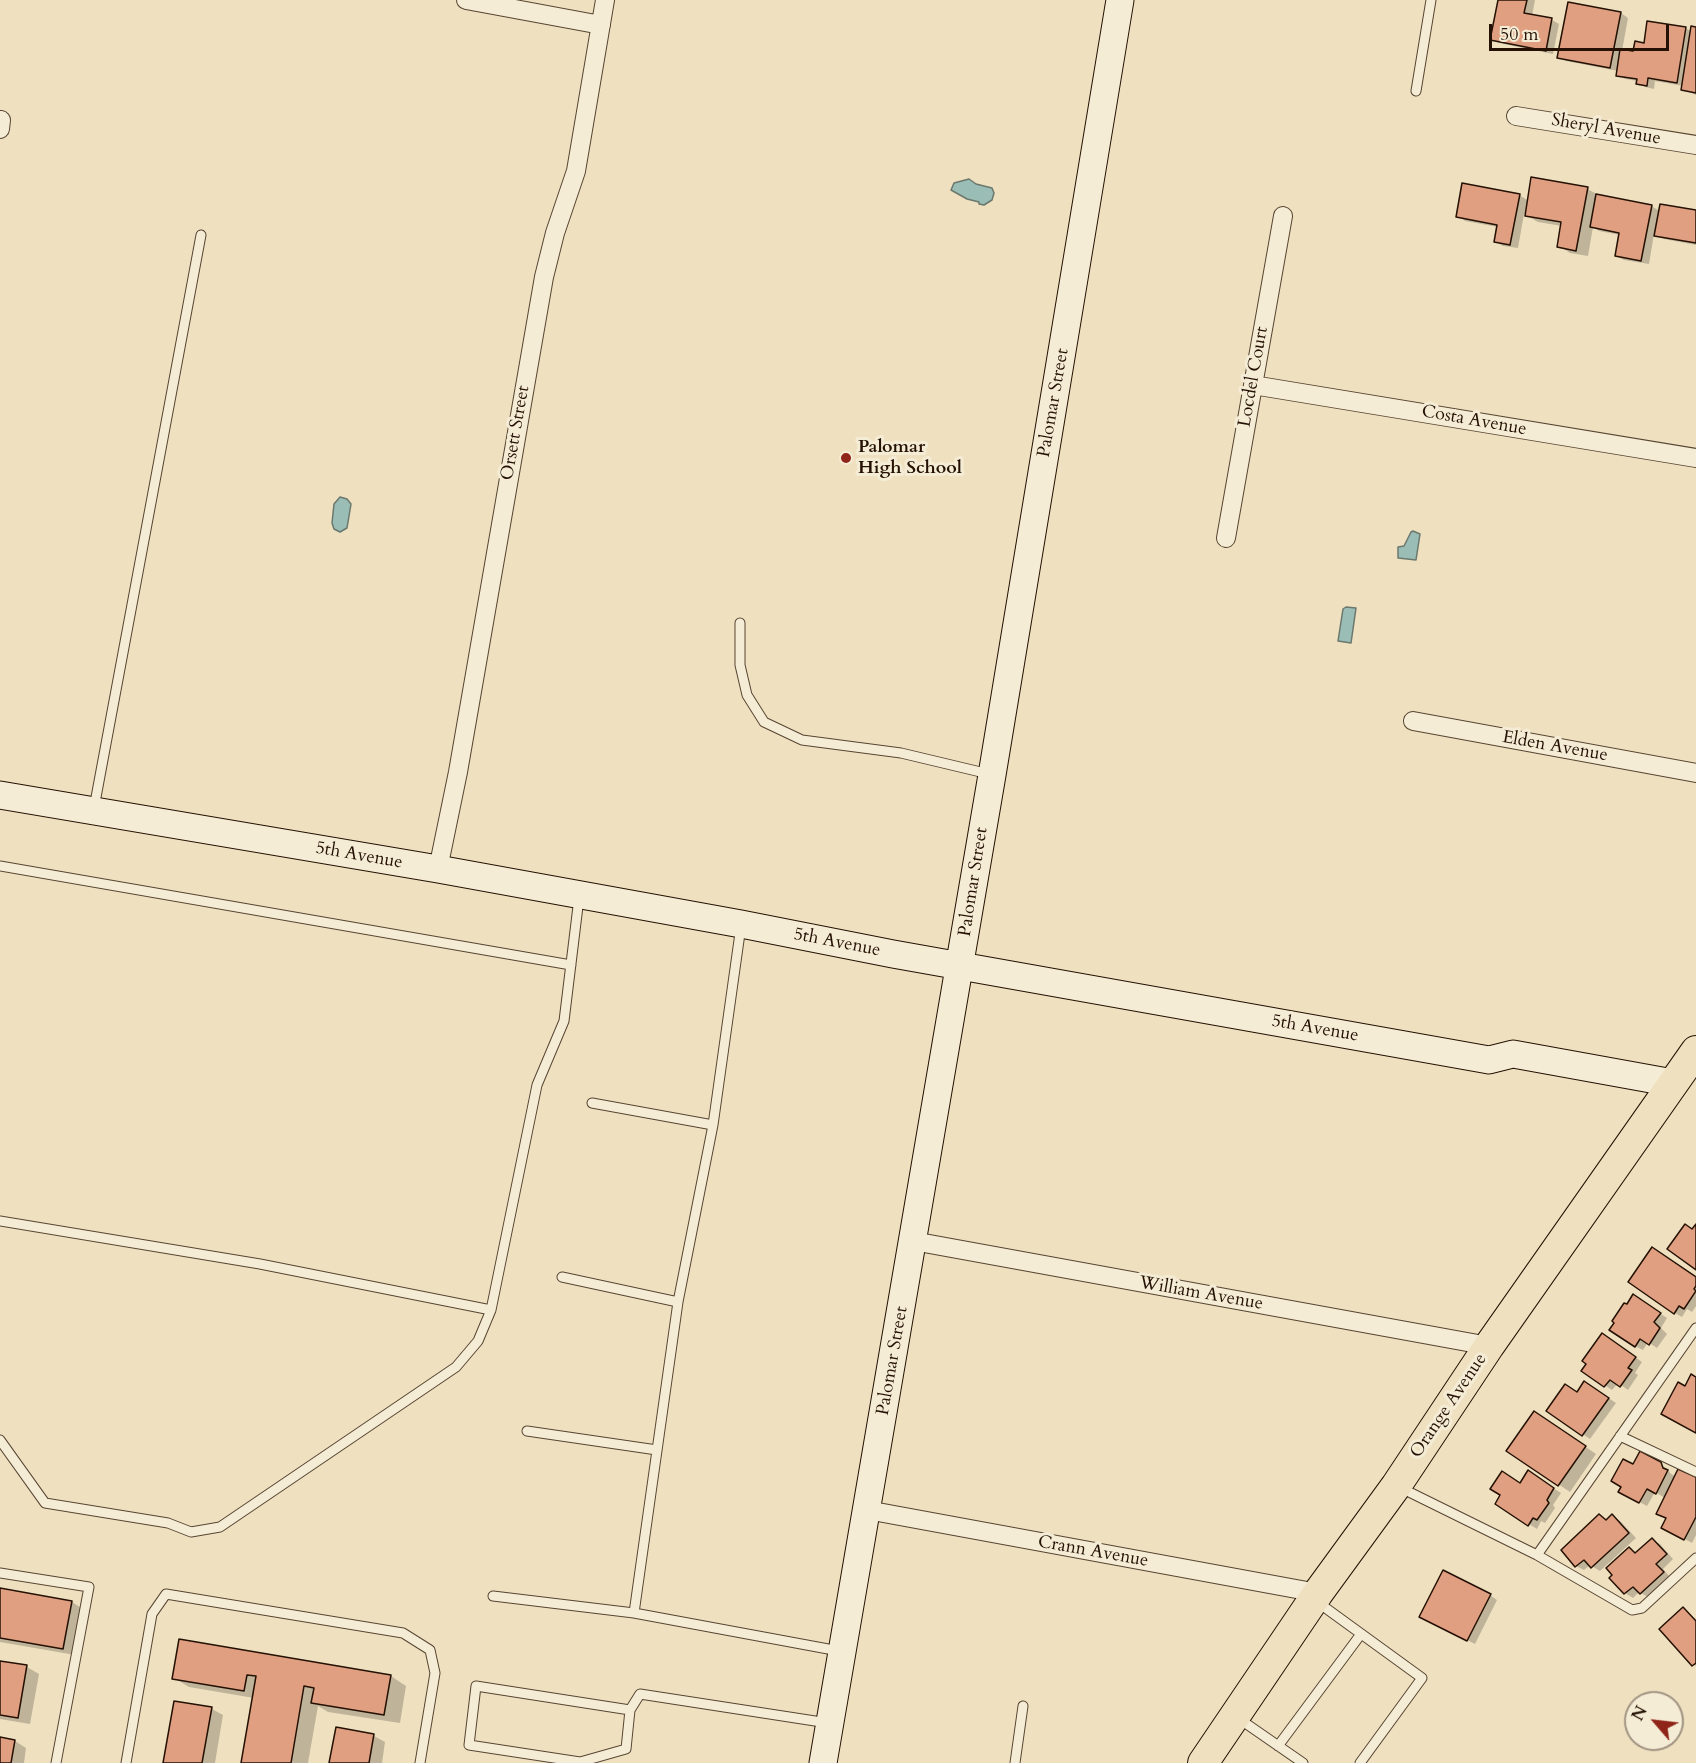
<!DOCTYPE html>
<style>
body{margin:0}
#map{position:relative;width:1696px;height:1763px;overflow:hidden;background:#efe1c0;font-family:Cardo,serif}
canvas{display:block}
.north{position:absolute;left:1624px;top:1691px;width:60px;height:60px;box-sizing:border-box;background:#f5ecd6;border:2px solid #a19482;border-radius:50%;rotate:298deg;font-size:16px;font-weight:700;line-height:24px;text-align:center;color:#241103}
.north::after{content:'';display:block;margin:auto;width:21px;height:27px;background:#8f2418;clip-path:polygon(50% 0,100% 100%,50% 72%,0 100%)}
.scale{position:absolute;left:1489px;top:24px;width:180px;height:27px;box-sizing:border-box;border:3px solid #241103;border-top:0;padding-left:8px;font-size:18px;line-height:21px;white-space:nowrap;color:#241103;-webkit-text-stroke:4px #f5ecd6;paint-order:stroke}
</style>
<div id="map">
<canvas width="1696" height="1763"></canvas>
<div class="north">N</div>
<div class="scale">50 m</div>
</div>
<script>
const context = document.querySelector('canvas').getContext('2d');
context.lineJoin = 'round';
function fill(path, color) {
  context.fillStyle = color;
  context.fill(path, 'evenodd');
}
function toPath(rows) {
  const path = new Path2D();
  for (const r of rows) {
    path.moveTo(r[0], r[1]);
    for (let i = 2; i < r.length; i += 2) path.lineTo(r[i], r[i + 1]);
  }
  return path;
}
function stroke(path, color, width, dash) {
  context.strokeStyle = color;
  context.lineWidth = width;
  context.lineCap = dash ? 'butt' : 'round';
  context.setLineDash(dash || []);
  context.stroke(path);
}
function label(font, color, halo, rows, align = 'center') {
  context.font = font + ' Cardo,serif';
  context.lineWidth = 6;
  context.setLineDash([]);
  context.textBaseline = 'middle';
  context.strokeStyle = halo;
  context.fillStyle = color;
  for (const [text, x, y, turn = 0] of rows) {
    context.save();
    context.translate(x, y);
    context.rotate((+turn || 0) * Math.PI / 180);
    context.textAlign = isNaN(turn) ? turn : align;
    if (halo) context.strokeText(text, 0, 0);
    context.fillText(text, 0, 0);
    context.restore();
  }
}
const water = toPath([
 [969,179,976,184,992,188,994,193,992,200,984,205,979,204,979,202,967,199,951,190,954,183,969,179],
 [340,497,347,499,351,504,347,528,340,532,334,529,332,523,334,504,340,497],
 [1413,531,1420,534,1416,560,1398,558,1398,547,1404,546,1411,532,1413,531],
 [1346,607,1356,608,1351,643,1338,641,1343,609,1346,607]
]);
const shadow = toPath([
 [1500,0,1535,0,1532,16,1552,20,1559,24,1553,54,1499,43,1492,39],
 [1569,3,1621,13,1628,18,1622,51,1635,53,1645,44,1685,28,1692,32,1696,29,1696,95,1682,89,1683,86,1655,81,1654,89,1645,87,1638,81,1625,79,1617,75,1618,71,1566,61,1559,57],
 [1587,189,1599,195,1651,206,1660,211,1696,211,1696,245,1664,239,1654,234,1649,264,1624,260,1616,256,1620,235,1599,231,1593,227,1588,256,1570,253,1559,246,1562,226,1538,222,1524,214,1518,248,1503,246,1496,242,1498,227,1465,221,1458,216,1519,195,1529,201],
 [1696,1278,1696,1306,1692,1312,1687,1309,1682,1317,1675,1313],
 [1641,1301,1667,1318,1661,1328,1667,1334,1657,1348,1648,1342,1643,1350,1635,1346,1627,1306],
 [1610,1339,1642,1362,1635,1373,1638,1375,1628,1390,1618,1383,1612,1390,1583,1371],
 [1592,1387,1616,1403,1590,1439,1548,1411,1578,1393],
 [1546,1420,1596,1454,1570,1492,1509,1451],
 [1641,1453,1668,1469,1670,1473,1676,1477,1696,1478,1696,1535,1692,1543,1663,1527,1667,1518,1665,1498,1655,1492,1647,1506,1620,1492],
 [1536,1477,1561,1493,1553,1505,1555,1508,1545,1523,1541,1521,1537,1529,1497,1504,1521,1484],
 [1600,1516,1608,1521,1612,1516,1620,1521,1636,1538,1600,1571,1590,1565,1584,1570,1576,1566,1563,1550],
 [1652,1540,1660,1544,1673,1559,1663,1569,1670,1577,1648,1597,1639,1592,1633,1598,1625,1593,1611,1578,1629,1549,1638,1553],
 [0,1590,72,1602,83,1609,75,1655,0,1642],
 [1490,1595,1497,1600,1475,1644,1429,1621],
 [1683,1609,1696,1619,1696,1666,1661,1629],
 [180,1641,391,1676,406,1686,400,1723,328,1712,318,1706,308,1763,243,1763,254,1698,189,1687,174,1678],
 [0,1662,27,1667,39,1674,30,1724,0,1719],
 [175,1702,212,1709,223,1715,215,1763,164,1763],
 [374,1736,385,1742,382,1763,331,1763],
 [0,1739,15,1741,26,1748,24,1763,0,1763]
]);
const building = toPath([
 [1498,0,1527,0,1524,13,1552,18,1546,51,1490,40,1498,0],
 [1568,2,1621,12,1610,68,1557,58,1568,2],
 [1647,21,1686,27,1677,83,1648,78,1647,86,1636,84,1637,79,1616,76,1620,49,1633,51,1635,41,1644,43,1647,21],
 [1691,26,1696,27,1696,93,1681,90,1691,26],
 [1531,177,1588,187,1576,251,1557,247,1561,222,1525,216,1531,177],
 [1462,183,1520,194,1510,245,1494,242,1497,225,1456,217,1462,183],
 [1596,194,1652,205,1641,261,1615,256,1619,233,1590,227,1596,194],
 [1660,204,1696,210,1696,243,1654,236,1660,204],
 [1685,1224,1692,1229,1696,1224,1696,1270,1667,1249,1685,1224],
 [1652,1247,1696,1277,1696,1286,1694,1289,1696,1291,1684,1309,1679,1306,1674,1314,1628,1282,1652,1247],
 [1633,1294,1661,1313,1654,1322,1660,1328,1649,1345,1640,1339,1635,1347,1609,1330,1614,1323,1612,1321,1624,1303,1627,1304,1633,1294],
 [1602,1333,1636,1357,1628,1368,1632,1370,1620,1387,1610,1380,1604,1387,1581,1371,1586,1364,1582,1361,1602,1333],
 [1691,1374,1696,1377,1696,1433,1661,1414,1678,1382,1685,1386,1691,1374],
 [1584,1381,1609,1398,1582,1436,1546,1411,1565,1384,1577,1392,1584,1381],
 [1534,1411,1586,1446,1558,1486,1506,1451,1534,1411],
 [1640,1451,1661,1462,1663,1468,1668,1470,1656,1494,1647,1489,1639,1503,1618,1492,1621,1487,1611,1481,1623,1459,1633,1464,1640,1451],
 [1678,1469,1696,1477,1696,1517,1684,1540,1661,1528,1666,1518,1656,1514,1678,1469],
 [1528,1470,1554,1488,1547,1500,1549,1503,1537,1520,1533,1518,1528,1526,1495,1504,1500,1495,1490,1489,1502,1471,1520,1483,1528,1470],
 [1599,1514,1606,1520,1612,1514,1629,1533,1591,1568,1584,1560,1575,1567,1561,1550,1599,1514],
 [1652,1538,1667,1554,1656,1564,1664,1572,1640,1594,1633,1587,1624,1594,1609,1578,1612,1575,1606,1568,1629,1547,1635,1553,1652,1538],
 [1443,1570,1491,1594,1467,1641,1419,1617,1443,1570],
 [0,1588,72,1601,63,1649,0,1638,0,1588],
 [1683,1607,1696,1621,1696,1663,1692,1666,1659,1629,1683,1607],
 [179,1639,391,1675,384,1715,311,1703,314,1688,304,1686,291,1763,241,1763,256,1676,247,1675,244,1691,172,1679,179,1639],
 [0,1661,27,1665,18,1718,0,1715,0,1661],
 [174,1701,212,1707,202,1763,163,1763,174,1701],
 [336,1727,374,1734,369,1763,329,1763,336,1727],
 [0,1737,15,1740,11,1763,0,1763,0,1737]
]);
const lane = toPath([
 [1416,91,1431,0],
 [740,623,740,665,747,695,764,722,802,740,901,753,989,774],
 [94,808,201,235],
 [0,866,571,965],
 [741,926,713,1125,678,1302,634,1613,839,1651],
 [592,1103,713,1125],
 [0,1221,260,1264,491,1310],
 [562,1277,678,1302],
 [527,1431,657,1450],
 [1620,1436,1696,1472],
 [0,1440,45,1503,168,1523,191,1532,220,1527,456,1367,478,1341,491,1310,537,1085,564,1021,579,898],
 [1401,1488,1537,1555,1632,1610,1642,1608,1696,1558],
 [1537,1555,1696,1328],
 [0,1573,89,1587,56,1763],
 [493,1596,634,1613],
 [1316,1601,1422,1678,1360,1763],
 [630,1710,476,1686,469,1745,580,1762,626,1749,630,1710,640,1694,828,1723],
 [1238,1718,1303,1763],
 [1278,1746,1361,1634],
 [126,1763,152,1614,166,1594,403,1633,430,1650,435,1673,420,1763],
 [1015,1763,1023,1706]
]);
const street = toPath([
 [466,0,601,25],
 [1516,116,1696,145],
 [0,129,1,120],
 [1253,385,1696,458],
 [1226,538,1283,216],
 [1413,721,1696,773],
 [438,869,458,772,544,277,555,233,576,171,605,0],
 [913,1241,1489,1346],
 [867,1510,1318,1593]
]);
const secondary = toPath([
 [0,795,438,869,741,924,893,954,1489,1060,1513,1054,1673,1083],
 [823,1763,992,775,1120,0]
]);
const primary = toPath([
 [1203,1763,1318,1593,1396,1486,1489,1346,1696,1051]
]);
const markers = [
 [846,458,6,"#8f2418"]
];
const streetNames = [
 ["Sheryl Avenue",1606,130,10],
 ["Locdel Court",1254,377,-80],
 ["Palomar Street",1054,403,-80],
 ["Costa Avenue",1474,421,10],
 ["Orsett Street",516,433,-80],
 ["Elden Avenue",1555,747,10],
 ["5th Avenue",359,856,10],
 ["Palomar Street",974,882,-81],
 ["5th Avenue",837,943,11],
 ["5th Avenue",1315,1029,10],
 ["William Avenue",1201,1294,10],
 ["Palomar Street",893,1361,-80],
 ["Orange Avenue",1449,1406,-56],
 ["Crann Avenue",1093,1552,10]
];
const poiNames = [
 ["Palomar",858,448],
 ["High School",858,469]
];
fill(water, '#9abdb5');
stroke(water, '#6b786e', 1.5);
fill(shadow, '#0003');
fill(building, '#e19f81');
stroke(building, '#241103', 1.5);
stroke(lane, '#574532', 11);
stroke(street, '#574532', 20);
stroke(secondary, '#241103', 29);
stroke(primary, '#241103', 32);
stroke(lane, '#f5ecd6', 9);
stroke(street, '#f5ecd6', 18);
stroke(secondary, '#f5ecd6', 27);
stroke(primary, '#efe1c0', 30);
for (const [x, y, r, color] of markers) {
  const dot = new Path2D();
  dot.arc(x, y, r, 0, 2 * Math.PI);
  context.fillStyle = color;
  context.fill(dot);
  stroke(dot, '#f5ecd6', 2);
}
label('18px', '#241103', '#f5ecd6', streetNames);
label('bold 18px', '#241103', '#f5ecd6', poiNames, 'left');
</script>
